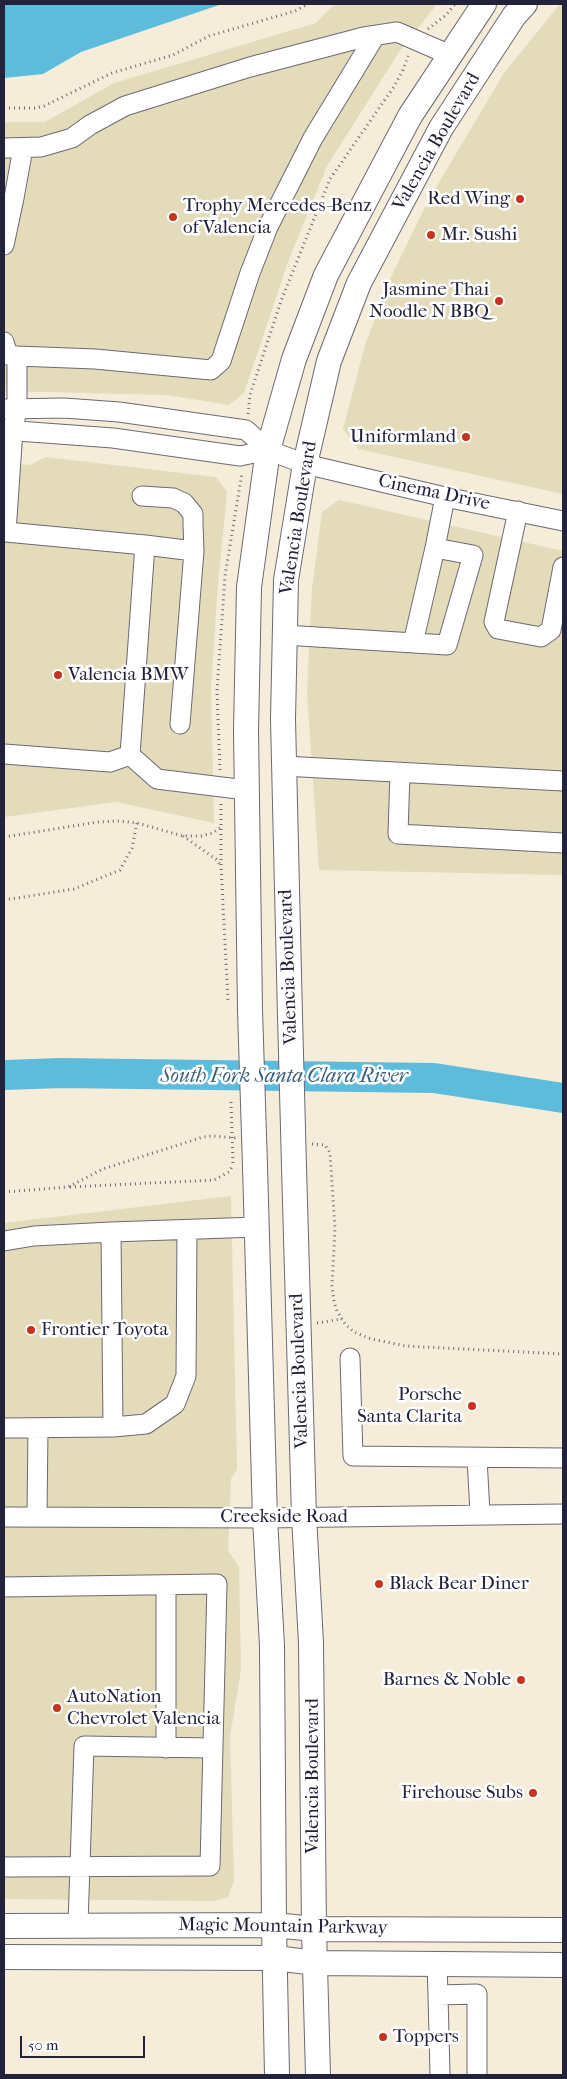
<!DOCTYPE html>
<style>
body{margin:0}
#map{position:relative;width:567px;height:2079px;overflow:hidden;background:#f5edda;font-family:"IM FELL French Canon",serif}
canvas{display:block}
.frame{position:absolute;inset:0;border:5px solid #22223b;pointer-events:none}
.scale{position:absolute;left:20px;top:2036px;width:125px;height:22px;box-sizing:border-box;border:2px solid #22223b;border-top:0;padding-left:6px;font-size:15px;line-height:18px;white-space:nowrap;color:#22223b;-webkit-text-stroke:4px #fff;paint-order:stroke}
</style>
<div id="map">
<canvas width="567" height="2079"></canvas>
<div class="frame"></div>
<div class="scale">50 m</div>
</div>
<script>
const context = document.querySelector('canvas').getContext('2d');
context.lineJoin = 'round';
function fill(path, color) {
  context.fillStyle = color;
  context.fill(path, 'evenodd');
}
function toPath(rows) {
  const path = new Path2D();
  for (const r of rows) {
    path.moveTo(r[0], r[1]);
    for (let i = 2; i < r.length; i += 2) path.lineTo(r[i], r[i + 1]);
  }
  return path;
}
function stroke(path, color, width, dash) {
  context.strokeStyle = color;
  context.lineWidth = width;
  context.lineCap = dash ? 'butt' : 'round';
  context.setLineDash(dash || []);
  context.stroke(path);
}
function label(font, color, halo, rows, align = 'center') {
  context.font = font + ' "IM FELL French Canon",serif';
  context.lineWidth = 5;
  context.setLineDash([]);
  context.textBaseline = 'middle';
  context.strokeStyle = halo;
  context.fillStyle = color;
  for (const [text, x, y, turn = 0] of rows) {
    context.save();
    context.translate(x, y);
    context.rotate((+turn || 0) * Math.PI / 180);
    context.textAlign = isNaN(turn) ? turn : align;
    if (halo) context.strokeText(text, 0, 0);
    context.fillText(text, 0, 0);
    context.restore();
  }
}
const built = toPath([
 [335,4,437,4,399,52,327,166,288,262,244,393,229,405,167,395,4,391,4,122,45,122,114,83,316,23],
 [560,4,563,4,563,494,358,449,343,429,365,345,390,279,428,201,504,73],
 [46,457,216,477,227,492,218,584,211,688,214,823,116,802,4,817,4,463,30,465],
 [339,500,563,551,563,875,319,870,307,693,312,589,322,512],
 [231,1196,237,1469,231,1479,228,1550,239,1567,241,1670,230,1737,234,1881,228,1897,215,1901,4,1899,4,1223]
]);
const water = toPath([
 [4,4,222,4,81,52,43,74,4,78]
]);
const river = toPath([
 [4,1075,61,1073,434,1078,563,1098]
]);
const path = toPath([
 [428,29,446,15,455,4],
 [4,108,36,108,44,106,112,73,173,55,209,36,295,11,308,4],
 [248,414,250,395,281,301,330,179,393,88,403,70,408,56],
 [220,770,217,691,225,576,242,473],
 [221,804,221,866,228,1000],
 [183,836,217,860,221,866],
 [4,837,98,822,119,821,137,823,183,836,201,836,213,833,220,828],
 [4,900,74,889,120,870,132,848,137,823],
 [312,1144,325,1145,330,1153,335,1229,332,1286,334,1302,337,1311,345,1324,354,1332,371,1339,406,1346,563,1354],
 [70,1187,214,1180,229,1172,233,1165],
 [4,1192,68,1187,103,1169,203,1137,213,1136,236,1138],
 [317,1323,342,1319]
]);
const minor = toPath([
 [4,148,41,147,72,138,90,125,125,106,250,67,364,37,397,32,450,55],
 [4,245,14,198,23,148],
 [4,342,8,355,17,356,17,409,13,430,6,532,145,545,130,755,157,779,246,790],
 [17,356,95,359,211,370,221,361,250,273,268,227,313,138,375,36],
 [5,409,64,408,119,412,246,430,268,450,305,464,445,497,563,521],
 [4,430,113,438,240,456,268,450],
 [142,496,173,498,184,503,193,514,193,524,194,551,145,545],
 [518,511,494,622,498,629,541,637,551,630,563,567],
 [284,635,447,645,473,555,435,548,445,497],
 [413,643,435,548],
 [180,724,194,551],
 [4,754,110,762,130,755],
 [283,766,563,781],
 [400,772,398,834,563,843],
 [111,1232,257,1227],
 [4,1241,34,1236,111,1232,113,1427,4,1428],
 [350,1358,353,1456,563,1458],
 [113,1427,146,1424,175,1404,186,1376,187,1231],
 [477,1458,480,1513],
 [4,1517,265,1518,563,1514],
 [37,1517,38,1428],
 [4,1587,217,1584,210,1866,4,1867],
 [166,1748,166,1585],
 [78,1924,84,1746,212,1748],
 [437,1964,438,1995],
 [440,2075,438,1995,477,1994,477,2075]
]);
const major = toPath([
 [250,1010,246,730,249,587,268,450,294,359,326,275,410,116,484,4],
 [290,1016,283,719,286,580,305,464,329,361,359,283,441,128,514,16,525,4],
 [255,1166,265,1518,272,1646,274,1925,277,2075],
 [294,1167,304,1517,311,1643,314,1929,318,2075],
 [4,1926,274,1925,314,1929,563,1930],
 [4,1957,275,1958,316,1963,563,1965]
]);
const pathBridge = toPath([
 [231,1102,233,1165]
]);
const majorBridge = toPath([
 [250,1010,255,1166],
 [290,1016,294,1167]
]);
const markers = [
 [520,199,5,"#c8321e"],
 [173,217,5,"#c8321e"],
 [431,235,5,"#c8321e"],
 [499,301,5,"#c8321e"],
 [466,437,5,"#c8321e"],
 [58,675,5,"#c8321e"],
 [31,1330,5,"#c8321e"],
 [472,1406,5,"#c8321e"],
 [379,1584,5,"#c8321e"],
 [521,1680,5,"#c8321e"],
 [57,1708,5,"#c8321e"],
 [533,1793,5,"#c8321e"],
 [383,2037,5,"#c8321e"]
];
const streetNames = [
 ["Valencia Boulevard",437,142,-60],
 ["Cinema Drive",434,493,12],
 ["Valencia Boulevard",299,518,-81],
 ["Valencia Boulevard",289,967,-92],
 ["Valencia Boulevard",300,1371,-92],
 ["Creekside Road",284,1517],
 ["Valencia Boulevard",313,1776,-90],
 ["Magic Mountain Parkway",283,1927,1]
];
const poiNames = [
 ["Red Wing",510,199,"right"],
 ["Trophy Mercedes-Benz",183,206],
 ["of Valencia",183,228],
 ["Mr. Sushi",441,235],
 ["Jasmine Thai",489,290,"right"],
 ["Noodle N BBQ",489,312,"right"],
 ["Uniformland",456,437,"right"],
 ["Valencia BMW",68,675],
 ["Frontier Toyota",41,1330],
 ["Porsche",462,1395,"right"],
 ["Santa Clarita",462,1417,"right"],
 ["Black Bear Diner",389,1584],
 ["Barnes & Noble",511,1680,"right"],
 ["AutoNation",67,1697],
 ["Chevrolet Valencia",67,1719],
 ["Firehouse Subs",523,1793,"right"],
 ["Toppers",393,2037]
];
const waterNames = [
 ["South Fork Santa Clara River",284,1077]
];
fill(built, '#e3dbba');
fill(water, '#5dbcdb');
stroke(river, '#5dbcdb', 30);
stroke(minor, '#6c6973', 21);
stroke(major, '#6c6973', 26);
stroke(path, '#6c6973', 3, [1, 4]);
stroke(minor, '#fff', 19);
stroke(major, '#fff', 24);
stroke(majorBridge, '#6c6973', 26, []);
stroke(pathBridge, '#6c6973', 3, [1, 4]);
stroke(majorBridge, '#fff', 24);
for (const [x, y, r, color] of markers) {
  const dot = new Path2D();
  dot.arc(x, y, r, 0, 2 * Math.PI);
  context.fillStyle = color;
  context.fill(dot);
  stroke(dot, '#fff', 2);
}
label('19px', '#22223b', '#fff', streetNames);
label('19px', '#22223b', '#fff', poiNames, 'left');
label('italic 20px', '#3a607b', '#fff', waterNames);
</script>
